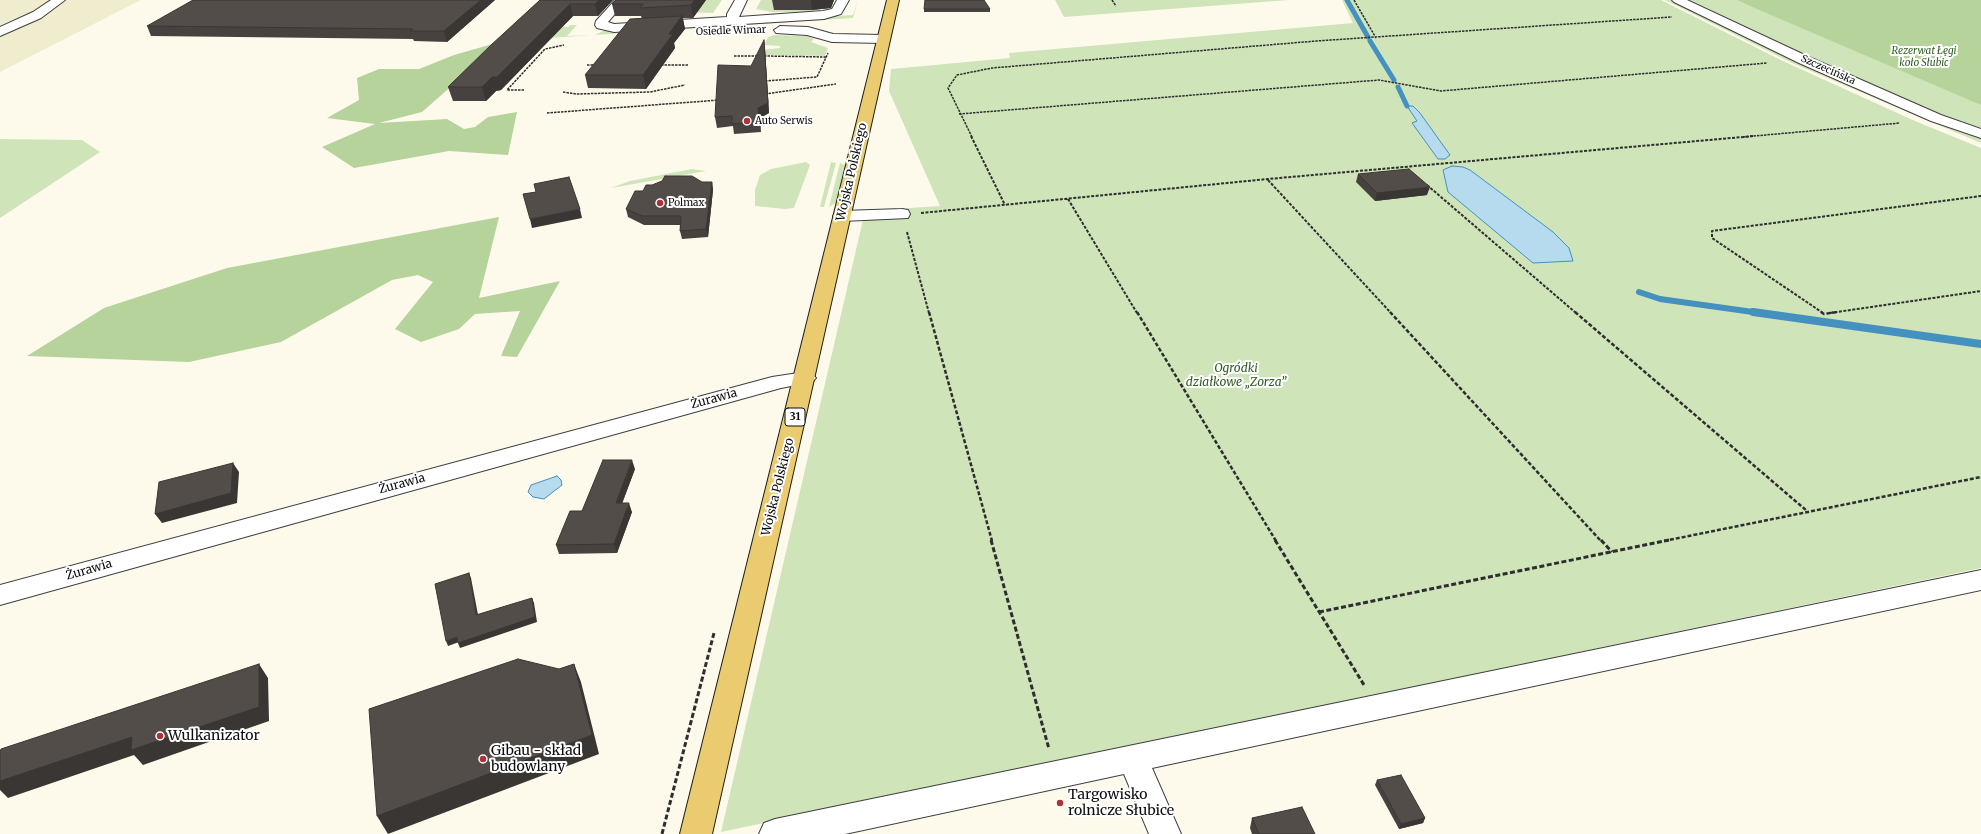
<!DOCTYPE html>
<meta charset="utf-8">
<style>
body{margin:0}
canvas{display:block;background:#fdfaec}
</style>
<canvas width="1981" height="834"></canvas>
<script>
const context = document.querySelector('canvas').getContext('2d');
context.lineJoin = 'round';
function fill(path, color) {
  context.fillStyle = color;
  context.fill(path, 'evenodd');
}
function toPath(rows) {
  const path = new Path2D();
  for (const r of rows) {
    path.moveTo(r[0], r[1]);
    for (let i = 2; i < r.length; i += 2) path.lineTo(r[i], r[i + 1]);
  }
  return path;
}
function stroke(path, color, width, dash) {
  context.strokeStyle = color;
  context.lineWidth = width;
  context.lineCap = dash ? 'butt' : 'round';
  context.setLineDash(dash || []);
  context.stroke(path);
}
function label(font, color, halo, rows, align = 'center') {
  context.font = font + ' Merriweather,serif';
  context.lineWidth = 4;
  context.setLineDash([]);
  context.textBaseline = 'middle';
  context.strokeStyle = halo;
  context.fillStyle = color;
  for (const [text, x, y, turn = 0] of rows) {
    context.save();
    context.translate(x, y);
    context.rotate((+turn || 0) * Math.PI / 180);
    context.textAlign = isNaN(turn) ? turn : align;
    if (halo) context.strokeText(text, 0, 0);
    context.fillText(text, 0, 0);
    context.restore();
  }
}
const farmland = toPath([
 [0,0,141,0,0,72]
]);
const green = toPath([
 [690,0,722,0,713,13,677,12],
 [761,0,778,0,774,10,802,10,806,3,820,6,811,12,772,12,756,9],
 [858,0,853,18,503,41,559,26,568,27,570,25,577,25,567,36,595,35,603,31,853,15],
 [1055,0,1289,0,1064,17],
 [1342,0,1661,0,1783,61,1915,121,1981,148,1981,568,721,832,865,211,940,206,889,91,891,69,1010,58,1009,53,1353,23],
 [1665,0,1981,0,1981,143,1792,63],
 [775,35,808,36,814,39,811,42,828,48,825,56,764,55,761,50,780,48,780,46,764,45,768,37],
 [0,139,82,140,100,152,0,218],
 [806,162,810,165,794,208,785,209,755,206,755,190,760,175,771,169],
 [831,162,836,163,824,207,820,207],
 [840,163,845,165,837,202,829,207],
 [692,169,706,171,611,188,630,181]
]);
const forest = toPath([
 [1737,0,1981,0,1981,105,1757,9],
 [503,41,422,112,379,123,447,119,464,129,475,127,488,117,517,112,508,155,449,151,354,168,322,147,375,124,327,118,359,100,357,78,379,69,419,69,454,55],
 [499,217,479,298,560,281,517,357,501,356,520,311,475,314,459,329,421,342,395,329,433,282,418,275,392,280,281,342,189,362,27,356,104,308,227,268]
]);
const water = toPath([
 [1407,106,1413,106,1420,113,1450,155,1445,159,1438,159,1412,123,1417,121,1407,106],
 [1452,166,1463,167,1470,170,1553,232,1569,248,1573,261,1533,263,1448,192,1443,170,1452,166],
 [557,476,561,480,562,485,544,499,533,497,528,492,531,485,557,476]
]);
const streamFar2 = toPath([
 [1347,0,1368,37],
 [1370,41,1394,80],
 [1398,87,1407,106]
]);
const streamFar1 = toPath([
 [1639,292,1660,299,1760,313]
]);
const stream = toPath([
 [1753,312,1981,344]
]);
const pathFar3 = toPath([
 [1112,0,1116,6],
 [1354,0,1376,38],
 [734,56,757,56],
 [764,56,826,57],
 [587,65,596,65],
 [661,65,688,65],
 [765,81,817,77,828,53],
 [524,90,507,90,545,49,564,45],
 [563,92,576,94,650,92,685,85],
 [765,94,836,84],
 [547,113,719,100],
 [959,114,1379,80,1441,91,1767,63],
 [972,137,948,88,957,75,992,68,1316,41,1672,17],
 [1743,137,1900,123]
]);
const pathFar2 = toPath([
 [971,136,1005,205],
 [1268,180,1391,313],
 [1427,185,1576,313],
 [1068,199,1137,313],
 [921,213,1268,179,1754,136],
 [907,232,929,313],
 [1823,313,1712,238,1712,231,1981,196],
 [1830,313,1981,291]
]);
const pathFar1 = toPath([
 [929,312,992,541],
 [1137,312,1276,541],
 [1390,312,1601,541],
 [1575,312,1807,511],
 [1821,312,1824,314,1837,312],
 [1664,541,1981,477]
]);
const path = toPath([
 [991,540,1049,749],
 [1275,540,1364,685],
 [1601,540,1612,552],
 [1319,612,1669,540],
 [662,834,714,633]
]);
const minor = toPath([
 [51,0,65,0,41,18,0,36,0,27,33,12,51,0],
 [615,0,627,0,608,22,614,24,727,17,727,14,735,0,747,0,739,17,823,11,832,9,837,0,849,0,841,14,824,19,614,32,597,28,595,25,596,21,615,0],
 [1672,0,1687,0,1809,57,1941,115,1981,129,1981,138,1931,121,1799,63,1674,2,1672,0],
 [780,26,808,27,833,34,883,35,889,39,883,43,832,42,807,35,776,33,774,30,780,26],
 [902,209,908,210,910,214,908,218,842,221,836,220,833,216,836,212,842,211,902,209],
 [805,372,812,374,816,378,812,382,781,388,0,605,0,585,772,377,805,372],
 [1981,570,1981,590,1152,768,1181,834,1149,834,1124,774,845,834,759,834,764,823,775,819,1981,570]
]);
const major = toPath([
 [887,0,899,0,712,834,680,834,887,0]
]);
const wall = toPath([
 [495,0,447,42,414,41,413,39,151,36,147,26],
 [540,0,613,0,598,16,573,16,501,90,496,91,486,101,453,101,448,87],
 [706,0,693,18,683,18,685,29,674,43,675,48,646,89,588,88,585,75,642,19,641,16,615,16,612,4],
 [772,0,834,0,831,8,812,10,774,10],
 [924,9,990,9,990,12,924,12],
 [765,50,769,113,760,118,761,132,734,134,733,126,717,128,715,117,751,66],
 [1358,174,1427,195,1375,201,1356,182],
 [702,182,712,182,713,190,708,237,682,239,680,231,680,225,644,225,628,217,626,209,643,191,652,185],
 [635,469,622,503,632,512,617,553,559,554,556,545,582,511],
 [1377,780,1425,818,1423,823,1399,829,1375,785],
 [1252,818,1315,834,1252,834,1250,828]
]);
const shadedWall = toPath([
 [481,0,495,0,447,42,444,31],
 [599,0,613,0,598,16,595,4],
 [695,0,706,0,693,18,691,5],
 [811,0,834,0,831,8,812,10],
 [570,4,573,16,501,90,496,91,486,101,482,87],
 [682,16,685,29,674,43,675,48,646,89,643,75,669,34],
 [764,40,765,50,769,113,760,118,761,132,758,108],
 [712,182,713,190,708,237,706,229],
 [1430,187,1427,195,1375,201,1377,193],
 [580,209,582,218,532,228,530,219],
 [632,460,635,469,619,512,616,503],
 [233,463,239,472,237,503,162,523,155,514],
 [629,503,632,512,617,553,614,544],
 [469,573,471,578,479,620,476,615],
 [532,598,534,603,537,622,460,648,458,643],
 [457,637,459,642,448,646,446,641],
 [259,664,268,678,269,721,143,765,134,755,8,798,0,790,0,781],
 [574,664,581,682,599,754,388,834,377,816],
 [1425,818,1423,823,1399,829,1401,824]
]);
const building = toPath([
 [193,0,481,0,444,31,410,31,413,29,147,26,193,0],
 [540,0,599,0,595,4,570,4,497,77,492,77,482,87,448,87,491,45,540,0],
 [616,0,695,0,691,5,640,8,643,4,612,4,616,0],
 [925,0,984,0,990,9,924,9,925,0],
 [682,16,669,34,673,34,643,75,585,75,630,19,682,16],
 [764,40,768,103,758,108,759,122,732,124,732,116,715,117,718,65,751,66,764,40],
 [1409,169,1430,187,1377,193,1358,174,1409,169],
 [665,176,692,176,702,182,712,182,706,229,680,231,681,216,642,216,626,209,635,191,643,191,646,185,652,185,662,181,665,176],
 [569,177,580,209,530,219,523,194,536,192,534,184,569,177],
 [603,460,632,460,616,503,629,503,614,544,556,545,570,511,582,511,603,460],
 [233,463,231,493,155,514,159,482,233,463],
 [469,573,476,615,532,598,535,617,458,643,457,637,446,641,435,584,469,573],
 [518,659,559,669,574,664,592,735,377,816,369,709,518,659],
 [259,664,259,707,131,750,132,737,0,781,0,752,1,749,259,664],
 [1401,775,1425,818,1401,824,1377,780,1401,775],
 [1302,807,1315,834,1259,834,1252,818,1302,807]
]);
const markers = [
 [747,121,4,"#ad3239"],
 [660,203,4,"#ad3239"],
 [160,736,4,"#ad3239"],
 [483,759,4,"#ad3239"],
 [1060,803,4,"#ad3239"]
];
const farStreetnames = [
 ["Osiedle Wimar",731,31,-2],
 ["Szczecińska",1828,70,24]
];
const farParknames = [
 ["Rezerwat Łęgi",1924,51],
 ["koło Słubic",1924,63]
];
const farPoinames = [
 ["Auto Serwis",755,121],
 ["Polmax",668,203]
];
const shields = [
 [795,417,20]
];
const shieldNames = [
 ["31",795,417]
];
const streetNames = [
 ["Wojska Polskiego",852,172,-77],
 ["Żurawia",714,399,-15],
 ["Żurawia",402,484,-15],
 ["Wojska Polskiego",778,487,-76],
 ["Żurawia",89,570,-16]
];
const parkNames = [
 ["Ogródki",1236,369],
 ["działkowe „Zorza”",1236,383]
];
const nearPoinames = [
 ["Wulkanizator",168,736],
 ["Gibau - skład",491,751],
 ["budowlany",491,767],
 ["Targowisko",1068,795],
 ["rolnicze Słubice",1068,811]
];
fill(farmland, '#f0edcf');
fill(green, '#d0e4ba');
fill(forest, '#b5d39b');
fill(water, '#b6dbef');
stroke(water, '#4490bf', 1);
stroke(streamFar2, '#4490bf', 5);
stroke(streamFar1, '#4490bf', 6);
stroke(stream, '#4490bf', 8);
stroke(minor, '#3f3f3f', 2);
stroke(major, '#1d1d1d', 2);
stroke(pathFar3, '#2e2e2e', 1.5, [2.5, 1]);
stroke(pathFar2, '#2e2e2e', 2, [3, 1.5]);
stroke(pathFar1, '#2e2e2e', 2.5, [4, 2]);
stroke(path, '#2e2e2e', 3, [5, 2.5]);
fill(minor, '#fff');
fill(major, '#ebcb6f');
fill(wall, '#47423f');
fill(shadedWall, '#3a3633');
fill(building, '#534d49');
stroke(building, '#3a3633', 1);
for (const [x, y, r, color] of markers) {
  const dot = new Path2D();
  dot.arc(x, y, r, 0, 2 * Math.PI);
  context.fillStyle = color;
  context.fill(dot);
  stroke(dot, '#fff', 1.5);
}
label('10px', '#0c0c0c', '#fff', farStreetnames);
label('italic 10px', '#305c23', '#fff', farParknames);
label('10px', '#0c0c0c', '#fff', farPoinames, 'left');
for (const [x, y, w] of shields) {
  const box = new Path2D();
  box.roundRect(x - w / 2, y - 9, w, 18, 3);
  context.fillStyle = '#fff';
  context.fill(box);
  stroke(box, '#0c0c0c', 1);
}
label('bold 11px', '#0c0c0c', null, shieldNames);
label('12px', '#0c0c0c', '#fff', streetNames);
label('italic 12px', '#305c23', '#fff', parkNames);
label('14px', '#0c0c0c', '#fff', nearPoinames, 'left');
</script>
